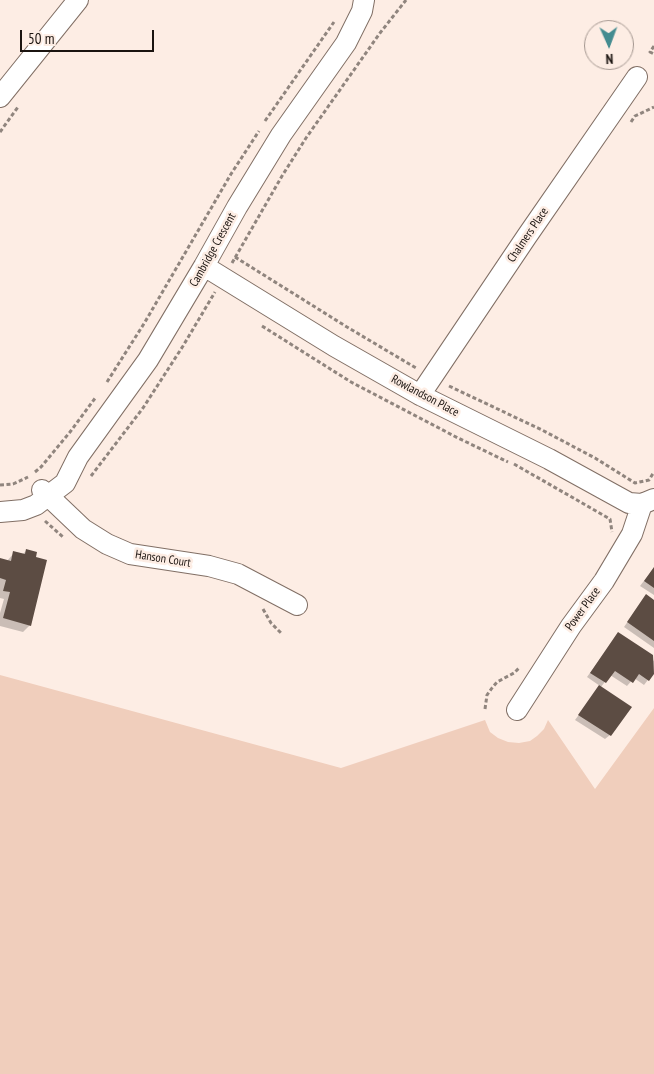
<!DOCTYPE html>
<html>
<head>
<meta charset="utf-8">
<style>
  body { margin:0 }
  #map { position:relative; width:654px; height:1074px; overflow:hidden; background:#fdede4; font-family:"PT Sans Narrow",sans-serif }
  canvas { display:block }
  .north { position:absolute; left:584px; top:20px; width:50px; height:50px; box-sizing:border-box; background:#fdede4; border:1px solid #a3968f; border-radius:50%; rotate:178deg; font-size:14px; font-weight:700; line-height:20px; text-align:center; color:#1b1410 }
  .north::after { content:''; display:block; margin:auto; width:18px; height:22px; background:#448c90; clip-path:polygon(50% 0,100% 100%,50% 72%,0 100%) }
  .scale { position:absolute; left:20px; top:30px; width:134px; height:22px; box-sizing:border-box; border:2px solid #1b1410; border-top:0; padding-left:6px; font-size:15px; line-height:18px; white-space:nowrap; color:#1b1410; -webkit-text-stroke:4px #fdede4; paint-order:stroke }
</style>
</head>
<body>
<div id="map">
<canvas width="654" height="1074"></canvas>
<div class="north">N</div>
<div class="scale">50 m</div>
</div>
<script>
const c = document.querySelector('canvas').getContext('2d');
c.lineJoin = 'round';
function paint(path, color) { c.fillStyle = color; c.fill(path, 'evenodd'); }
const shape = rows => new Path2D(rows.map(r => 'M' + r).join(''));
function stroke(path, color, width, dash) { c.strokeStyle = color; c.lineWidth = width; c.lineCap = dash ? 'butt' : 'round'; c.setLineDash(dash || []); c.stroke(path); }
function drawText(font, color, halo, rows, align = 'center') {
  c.font = font + ' "PT Sans Narrow",sans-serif'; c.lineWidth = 5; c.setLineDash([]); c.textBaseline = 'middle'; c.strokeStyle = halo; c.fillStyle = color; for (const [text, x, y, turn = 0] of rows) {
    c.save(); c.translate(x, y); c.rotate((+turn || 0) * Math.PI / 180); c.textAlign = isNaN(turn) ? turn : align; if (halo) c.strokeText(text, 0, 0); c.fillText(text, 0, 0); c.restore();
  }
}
paint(shape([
  [0,675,341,768,485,720,490,732,498,738,508,742,519,743,530,741,537,736,544,729,548,720,595,789,654,708,654,1074,0,1074]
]), '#f0cebc');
paint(shape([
  [26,551,30,625,23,632,0,626,0,613,4,599,0,598,0,559,7,561,14,553,22,555],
  [653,569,654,570,654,595,640,586],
  [646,595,654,601,654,648,624,627],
  [618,634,654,661,654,672,644,685,634,678,627,686,610,675,601,687,610,735,605,739,575,720,600,686,587,677]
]), '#0003');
paint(shape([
  [26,549,37,552,36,557,47,560,31,626,3,618,10,592,3,591,6,580,0,578,0,558,11,561,13,551,25,554],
  [654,567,654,588,644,581],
  [646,594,654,600,654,641,627,622],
  [618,632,653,655,654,674,649,681,639,674,633,683,615,671,606,683,590,673],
  [599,685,632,707,611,736,578,715]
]), '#5c4c43');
const street = shape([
  [0,97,78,0],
  [204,266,334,346,420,395,549,459,629,503,642,504,654,499],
  [420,395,527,236,637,77],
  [42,490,83,529,107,544,130,554,209,566,238,574,297,605],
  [0,512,23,510,36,505,65,483,78,457,148,360,204,266,237,207,281,135,346,43,362,11,364,0],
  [517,710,571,626,604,581,632,534,642,504]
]);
stroke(street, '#816f65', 22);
stroke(shape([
  [654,46,650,52,654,54],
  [265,121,334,22],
  [631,122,635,116,654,107],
  [0,132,18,107],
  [235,257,347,327,416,368],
  [232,263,282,176,306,138,380,33,406,0],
  [262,326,351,382,458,438,508,462],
  [107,382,145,322,231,174,259,131],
  [449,386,542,430,595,458,635,483,649,480,654,472],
  [514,464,610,519,612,532],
  [35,472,41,467,70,432,96,397],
  [91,476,143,408,183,346,215,292],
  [0,485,13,484,28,477],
  [45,521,63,537],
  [263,609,271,623,281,633],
  [485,709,487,695,492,688,497,682,514,673,520,667]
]), '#90857e', 3, [4, 2.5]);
stroke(street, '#fff', 20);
drawText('12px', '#1b1410', '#fdede4', [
  ["Chalmers Place",528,235,-56],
  ["Cambridge Crescent",213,250,-61],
  ["Rowlandson Place",425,396,28],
  ["Hanson Court",163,559,9],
  ["Power Place",583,609,-54]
]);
</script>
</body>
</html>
